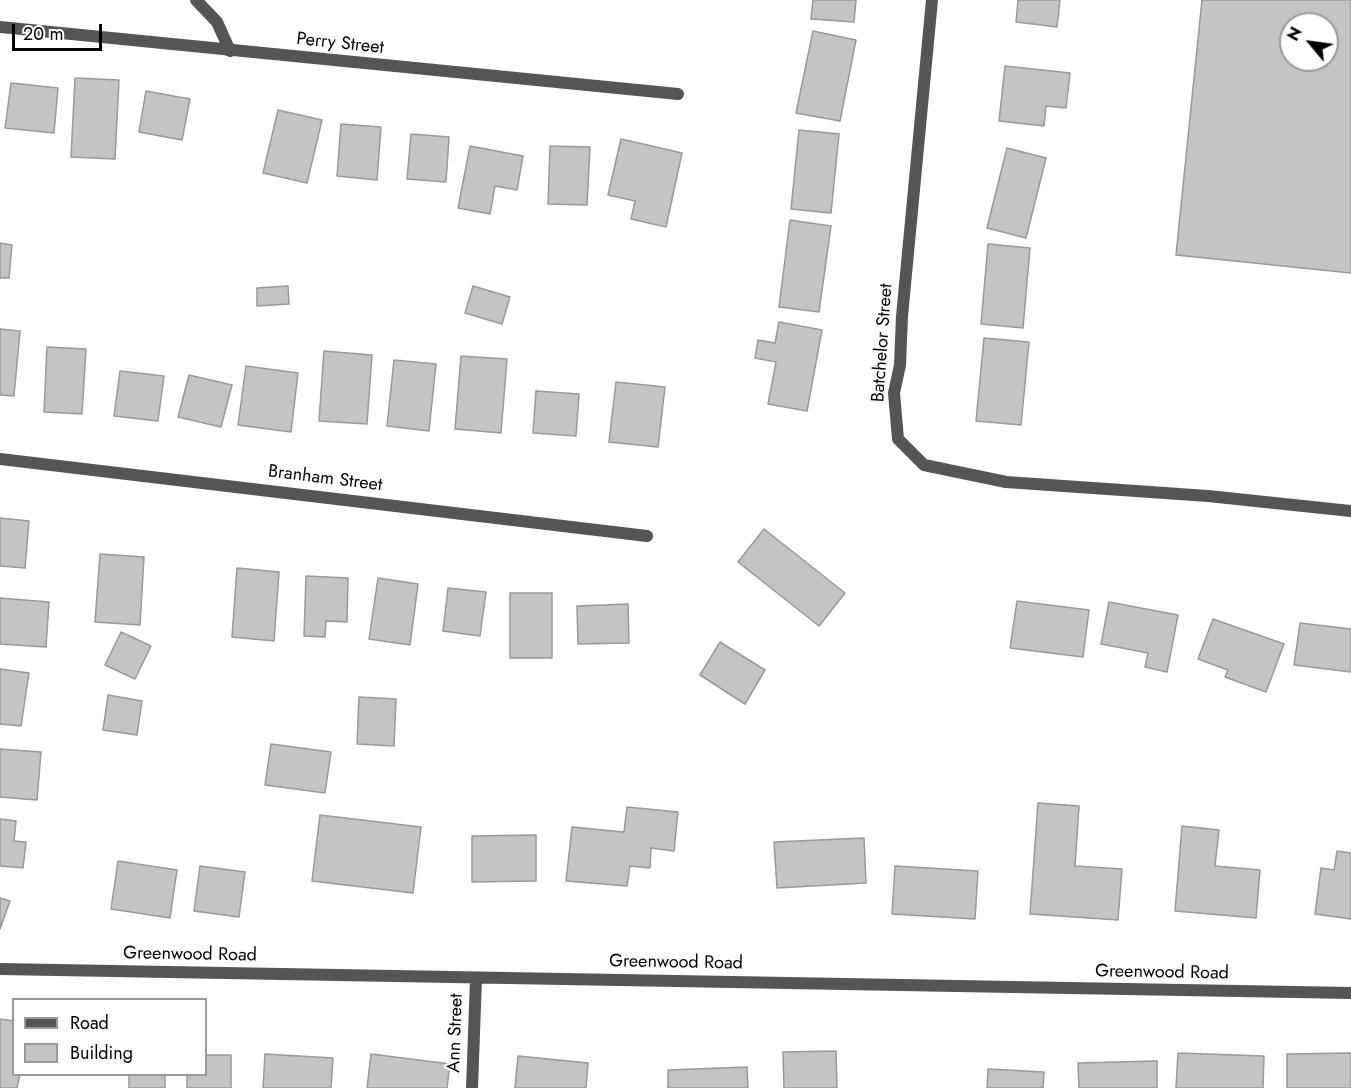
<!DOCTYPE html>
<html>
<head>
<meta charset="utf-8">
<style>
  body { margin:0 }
  #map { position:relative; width:1351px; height:1088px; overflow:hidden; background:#fff; font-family:Jost,sans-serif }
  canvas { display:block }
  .legend { position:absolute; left:12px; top:998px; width:195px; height:78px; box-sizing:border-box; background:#fff; border:2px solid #999; margin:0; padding:8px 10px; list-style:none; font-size:18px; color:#000 }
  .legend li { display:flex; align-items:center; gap:12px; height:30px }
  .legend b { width:30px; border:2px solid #999 }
  .north { position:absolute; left:1279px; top:12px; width:60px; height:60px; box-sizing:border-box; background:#fff; border:2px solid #999; border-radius:50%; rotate:299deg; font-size:16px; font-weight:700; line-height:24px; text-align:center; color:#000 }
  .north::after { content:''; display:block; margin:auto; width:21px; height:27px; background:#000; clip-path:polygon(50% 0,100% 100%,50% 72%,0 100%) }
  .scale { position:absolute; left:12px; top:24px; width:90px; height:27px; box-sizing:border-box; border:3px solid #000; border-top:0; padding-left:8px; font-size:18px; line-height:21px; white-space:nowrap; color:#000; -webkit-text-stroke:4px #fff; paint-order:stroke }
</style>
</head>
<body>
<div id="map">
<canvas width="1351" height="1088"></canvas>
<ul class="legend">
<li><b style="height:8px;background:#555"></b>Road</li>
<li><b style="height:16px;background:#c4c4c4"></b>Building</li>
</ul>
<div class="north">N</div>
<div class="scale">20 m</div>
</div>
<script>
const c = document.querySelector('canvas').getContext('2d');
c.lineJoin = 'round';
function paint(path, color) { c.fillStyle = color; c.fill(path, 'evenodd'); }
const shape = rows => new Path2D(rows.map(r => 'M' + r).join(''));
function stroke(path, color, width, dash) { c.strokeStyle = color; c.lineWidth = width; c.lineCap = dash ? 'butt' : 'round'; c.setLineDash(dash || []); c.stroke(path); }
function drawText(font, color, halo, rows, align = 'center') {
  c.font = font + ' Jost,sans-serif'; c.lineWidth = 4.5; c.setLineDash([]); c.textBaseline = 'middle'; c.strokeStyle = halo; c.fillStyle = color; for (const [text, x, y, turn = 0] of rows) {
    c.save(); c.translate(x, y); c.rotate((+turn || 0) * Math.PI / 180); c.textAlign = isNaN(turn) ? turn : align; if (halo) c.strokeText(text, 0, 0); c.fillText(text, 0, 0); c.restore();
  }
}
const building = shape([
  [813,0,856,0,854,22,811,19,813,0],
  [1018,0,1060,0,1057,27,1016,22,1018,0],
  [1202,0,1351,0,1351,273,1176,255,1202,0],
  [1291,24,1327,24,1327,60,1291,60,1291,24],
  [813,31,856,40,840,121,796,113,813,31],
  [1005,66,1070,73,1066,108,1046,106,1044,126,999,121,1005,66],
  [75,78,119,80,115,159,71,157,75,78],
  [11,83,58,88,54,133,5,128,11,83],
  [146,91,190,99,182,140,139,132,146,91],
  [278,110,322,120,307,183,263,173,278,110],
  [341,124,381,127,377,180,337,176,341,124],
  [799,130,839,134,831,213,791,209,799,130],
  [411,134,449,137,446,182,407,179,411,134],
  [621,139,682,153,666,227,631,219,635,201,608,195,621,139],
  [470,146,523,156,517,190,495,186,490,214,458,208,470,146],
  [550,146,590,147,587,205,548,204,550,146],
  [1007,148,1046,158,1026,238,987,228,1007,148],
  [790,220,831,226,819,312,779,307,790,220],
  [0,243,12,245,9,278,0,278,0,243],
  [988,244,1030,248,1023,328,981,324,988,244],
  [288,286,289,304,257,306,257,288,288,286],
  [473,286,510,297,502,324,465,313,473,286],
  [779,322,822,330,807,411,768,404,776,362,755,358,758,340,775,343,779,322],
  [0,329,20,331,14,396,0,395,0,329],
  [984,338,1029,342,1021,425,976,421,984,338],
  [47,347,86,349,82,414,44,412,47,347],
  [324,351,372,355,367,424,319,421,324,351],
  [461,356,507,359,501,433,455,429,461,356],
  [394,360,436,364,429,431,387,426,394,360],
  [246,366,298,373,291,432,238,425,246,366],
  [120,371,164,376,158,421,114,416,120,371],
  [189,375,232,385,221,427,178,417,189,375],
  [616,382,665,387,658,447,609,442,616,382],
  [536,391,579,394,576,436,533,433,536,391],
  [0,518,29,521,25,568,0,566,0,518],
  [764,529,845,593,819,626,738,562,764,529],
  [100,554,144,557,140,625,95,622,100,554],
  [237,568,279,572,274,641,232,637,237,568],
  [306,576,348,578,347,622,326,621,325,637,304,636,306,576],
  [378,578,418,584,410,645,369,639,378,578],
  [448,588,486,592,480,636,443,631,448,588],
  [510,593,552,593,552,658,510,658,510,593],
  [0,598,49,602,46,647,0,644,0,598],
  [1017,601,1089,610,1083,657,1010,648,1017,601],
  [1109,602,1178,615,1167,672,1145,667,1148,653,1101,644,1109,602],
  [628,604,629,643,578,644,577,606,628,604],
  [1213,619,1284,644,1266,692,1225,677,1228,670,1198,659,1213,619],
  [1300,623,1351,629,1351,672,1294,665,1300,623],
  [121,632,151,646,135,679,105,665,121,632],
  [720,642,765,670,745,704,700,675,720,642],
  [0,669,29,673,21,726,0,724,0,669],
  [108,695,142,701,137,735,103,730,108,695],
  [359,697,396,699,394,746,357,744,359,697],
  [271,744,331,752,325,793,265,785,271,744],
  [0,749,41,752,37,800,0,797,0,749],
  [1038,803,1079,806,1075,866,1122,869,1118,920,1030,914,1038,803],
  [627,807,678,812,674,851,651,848,650,868,630,866,627,886,566,881,572,827,624,832,627,807],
  [320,815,421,827,413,893,312,881,320,815],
  [0,819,16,821,14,841,26,842,23,868,0,866,0,819],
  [1182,826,1219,830,1215,866,1260,870,1256,918,1175,911,1182,826],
  [536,835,536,881,472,882,472,836,536,835],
  [864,838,866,883,777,888,774,842,864,838],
  [1337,851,1351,853,1351,919,1315,914,1321,868,1334,870,1337,851],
  [118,861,177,870,170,918,111,909,118,861],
  [200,866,245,872,239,917,194,911,200,866],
  [895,866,978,871,975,919,892,914,895,866],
  [0,898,10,901,0,929,0,898],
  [0,1019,14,1021,14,1074,20,1074,17,1088,0,1088,0,1019],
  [836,1051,837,1088,784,1088,783,1052,836,1051],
  [1178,1053,1264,1056,1263,1088,1176,1088,1178,1053],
  [1351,1053,1351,1088,1287,1088,1287,1054,1351,1053],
  [265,1054,333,1058,331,1088,263,1088,265,1054],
  [371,1054,450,1064,447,1088,367,1088,371,1054],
  [206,1055,231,1055,231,1088,187,1088,187,1074,206,1074,206,1055],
  [518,1056,588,1063,586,1088,515,1088,518,1056],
  [1157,1061,1157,1088,1079,1088,1078,1063,1157,1061],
  [747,1067,748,1088,668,1088,668,1070,747,1067],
  [988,1069,1044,1072,1043,1088,987,1088,988,1069],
  [129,1074,165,1074,165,1088,129,1088,129,1074]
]);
paint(building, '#c4c4c4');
stroke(building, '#999', 1.5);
stroke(shape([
  [196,0,217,22,230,51]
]), '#555', 12);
stroke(shape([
  [932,0,902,316,900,365,894,393,898,439,924,465,1006,482,1208,496,1351,511],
  [0,27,678,94],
  [0,459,647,536],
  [0,969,1351,993],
  [472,1088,476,979]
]), '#555', 12);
drawText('18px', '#000', '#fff', [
  ["Perry Street",340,44,6],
  ["Batchelor Street",883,343,-86],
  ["Branham Street",325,479,7],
  ["Greenwood Road",190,955,1],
  ["Greenwood Road",676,963,1],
  ["Greenwood Road",1162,973,1],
  ["Ann Street",456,1033,-88]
]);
</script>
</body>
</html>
